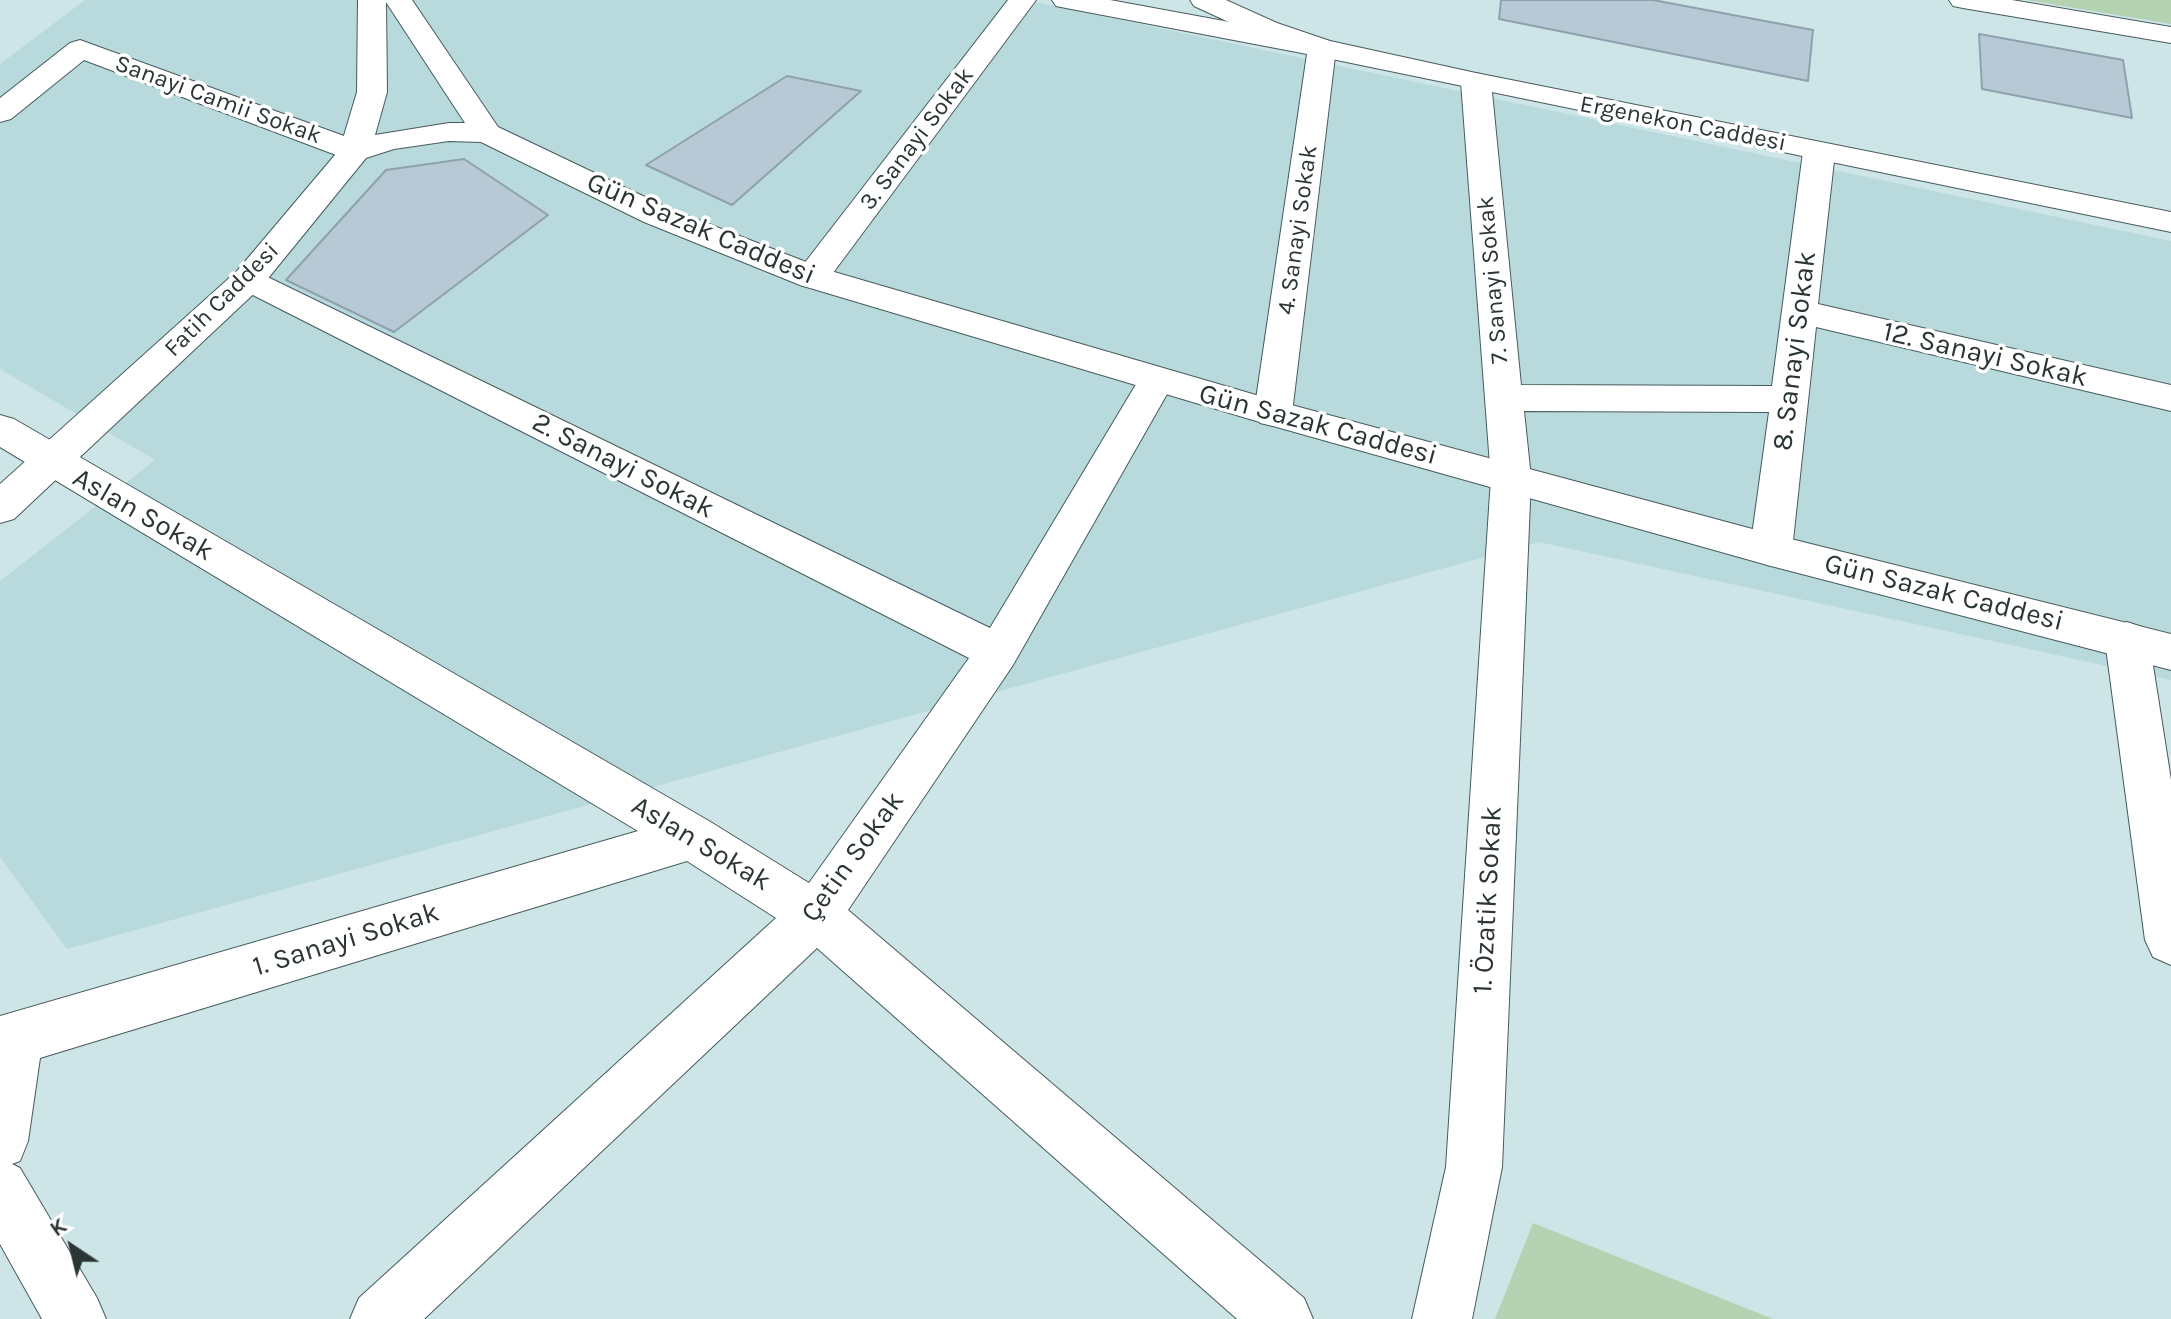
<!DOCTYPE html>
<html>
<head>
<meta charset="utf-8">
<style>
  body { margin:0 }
  #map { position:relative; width:2171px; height:1319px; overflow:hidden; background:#cde5e7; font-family:Karla,sans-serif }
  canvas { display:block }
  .north { position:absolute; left:32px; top:1207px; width:80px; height:80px; -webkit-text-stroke:6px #fff; paint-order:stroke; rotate:325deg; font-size:22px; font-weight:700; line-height:32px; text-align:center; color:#2c3536 }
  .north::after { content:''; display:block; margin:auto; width:28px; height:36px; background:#2c3536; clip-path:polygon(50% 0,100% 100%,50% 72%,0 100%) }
</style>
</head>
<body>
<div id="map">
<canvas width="2171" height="1319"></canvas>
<div class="north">K</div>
</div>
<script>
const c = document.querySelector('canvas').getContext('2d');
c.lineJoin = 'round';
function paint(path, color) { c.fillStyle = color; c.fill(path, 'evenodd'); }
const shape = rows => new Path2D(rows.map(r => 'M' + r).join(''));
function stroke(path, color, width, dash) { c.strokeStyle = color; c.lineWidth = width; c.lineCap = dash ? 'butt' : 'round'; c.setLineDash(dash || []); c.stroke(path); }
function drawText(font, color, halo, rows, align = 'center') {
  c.font = font + ' Karla,sans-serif'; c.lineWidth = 7; c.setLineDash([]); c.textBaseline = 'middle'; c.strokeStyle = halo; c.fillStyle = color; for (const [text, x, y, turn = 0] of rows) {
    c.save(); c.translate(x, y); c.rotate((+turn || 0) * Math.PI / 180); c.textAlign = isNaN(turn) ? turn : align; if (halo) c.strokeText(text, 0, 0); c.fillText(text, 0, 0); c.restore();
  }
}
paint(shape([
  [85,0,1026,0,2171,241,2171,680,1539,542,67,949,0,857,0,581,155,460,0,369,0,64]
]), '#b8dadd');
paint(shape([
  [2026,0,2171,0,2171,24],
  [1533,1223,1773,1319,1495,1319]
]), '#b5d3b3');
const building = shape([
  [1501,0,1653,0,1813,30,1808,81,1499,19,1501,0],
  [1979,34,2123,60,2132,118,1982,89,1979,34],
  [787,76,861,91,732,205,646,165,787,76],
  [464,159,548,215,394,332,286,280,386,170,464,159]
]);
paint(building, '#b6c9d4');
stroke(building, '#8fa1ac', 2);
const street = shape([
  [1008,0,1036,0,824,285,812,288,800,285,795,277,800,269,1008,0],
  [1052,0,1110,0,1322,39,1332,42,1336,48,1292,413,1286,423,1273,426,1260,423,1254,413,1307,54,1066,8,1056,6,1052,0],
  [1949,0,2012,0,2171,27,2171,43,1963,8,1953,6,1949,0],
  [80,40,366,144,371,151,366,158,355,160,344,158,84,60,11,119,0,122,0,98,70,43,80,40],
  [1476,73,1486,76,1491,82,1521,385,1772,386,1803,152,1808,145,1819,143,1830,145,1835,152,1818,304,2171,385,2171,411,1816,327,1792,550,1786,561,1771,566,1756,561,1750,550,1769,412,1524,411,1531,478,1502,1167,1472,1319,1412,1319,1446,1167,1491,478,1461,82,1466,76,1476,73],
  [249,268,990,628,1144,371,1157,367,1170,371,1175,380,1013,665,848,910,1304,1298,1313,1319,1237,1319,817,948,424,1319,350,1319,359,1298,776,918,687,861,40,1058,28,1141,20,1161,12,1164,20,1168,97,1298,106,1319,42,1319,0,1244,0,1016,638,831,0,447,0,415,14,419,709,821,809,883,969,658,237,287,232,279,237,271,249,268],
  [2127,622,2142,627,2149,640,2171,780,2171,965,2153,957,2145,940,2105,640,2112,627,2127,622]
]);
const secondary = shape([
  [358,0,412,0,498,127,668,208,824,269,1273,400,1771,534,2171,634,2171,670,1771,566,1273,426,800,285,644,222,481,142,449,141,394,149,366,158,261,287,14,519,0,523,0,484,237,271,340,149,357,92,358,0],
  [386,2,465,123,449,123,375,135,387,92,386,2],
  [1190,0,1226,0,1277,23,1330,41,1476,73,2171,212,2171,232,1322,57,1257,35,1194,6,1190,0]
]);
stroke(street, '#475b5d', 2);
stroke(secondary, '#475b5d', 2);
paint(street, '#fff');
paint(secondary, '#fff');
drawText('24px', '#2c3536', '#fff', [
  ["Sanayi Camii Sokak",218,100,20],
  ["Ergenekon Caddesi",1683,124,11],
  ["3. Sanayi Sokak",917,139,-53],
  ["4. Sanayi Sokak",1298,230,-82],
  ["7. Sanayi Sokak",1493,280,-95],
  ["Fatih Caddesi",222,300,-45]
]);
drawText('28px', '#2c3536', '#fff', [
  ["Gün Sazak Caddesi",701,229,23],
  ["8. Sanayi Sokak",1795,351,-83],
  ["12. Sanayi Sokak",1985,355,13],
  ["Gün Sazak Caddesi",1318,425,15],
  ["2. Sanayi Sokak",623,466,27],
  ["Aslan Sokak",143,515,30],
  ["Gün Sazak Caddesi",1944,593,14],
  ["Aslan Sokak",701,844,31],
  ["Çetin Sokak",853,857,-54],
  ["1. Özatik Sokak",1488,900,-87],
  ["1. Sanayi Sokak",346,940,-17]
]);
</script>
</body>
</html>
